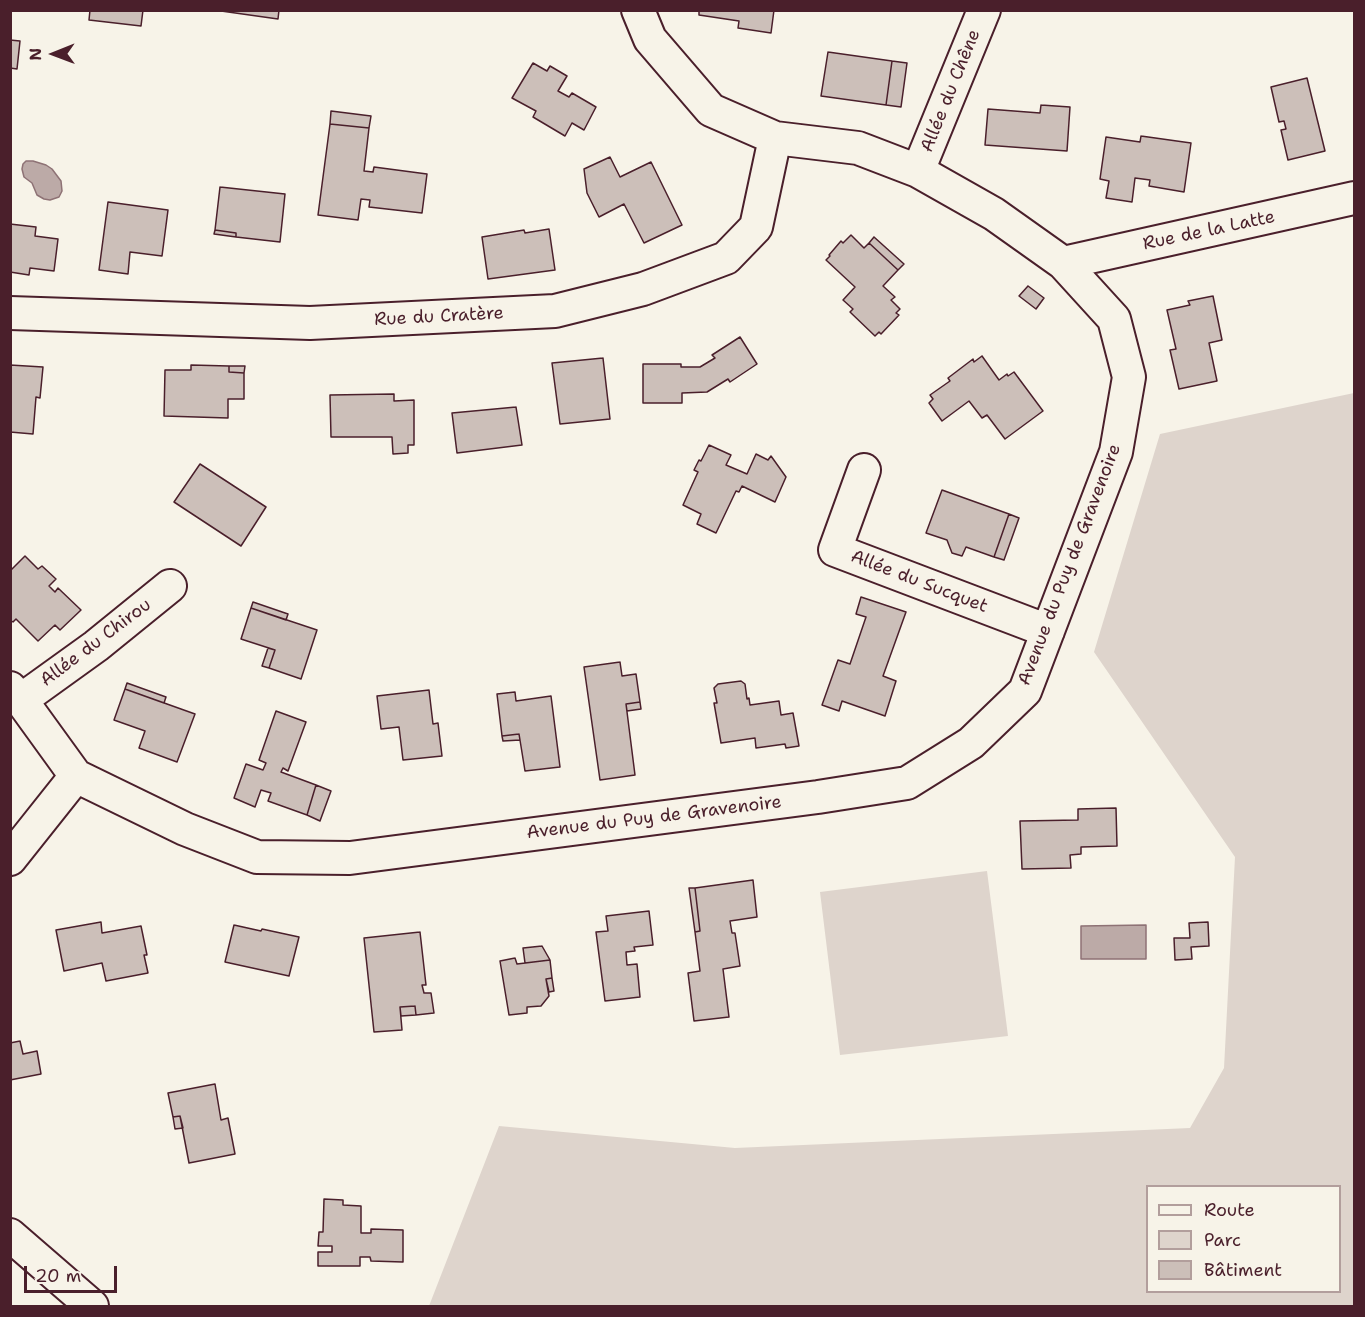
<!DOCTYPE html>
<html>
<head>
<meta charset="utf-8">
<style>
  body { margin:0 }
  #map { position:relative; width:1365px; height:1317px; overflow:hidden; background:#f7f3e8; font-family:"Shantell Sans",sans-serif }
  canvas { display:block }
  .frame { position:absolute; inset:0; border:12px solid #4a1f2b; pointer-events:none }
  .legend { position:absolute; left:1146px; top:1185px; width:195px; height:108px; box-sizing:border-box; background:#f7f3e8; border:2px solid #b29e9c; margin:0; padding:8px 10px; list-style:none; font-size:18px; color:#4a1f2b }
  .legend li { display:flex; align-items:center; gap:12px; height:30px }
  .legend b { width:30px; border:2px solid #b29e9c }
  .north { position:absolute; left:24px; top:24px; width:60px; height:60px; -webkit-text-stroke:4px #f7f3e8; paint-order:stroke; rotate:269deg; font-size:16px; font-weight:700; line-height:24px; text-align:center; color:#4a1f2b }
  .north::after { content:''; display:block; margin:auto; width:21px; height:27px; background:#4a1f2b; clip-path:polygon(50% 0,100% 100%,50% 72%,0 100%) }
  .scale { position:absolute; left:24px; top:1266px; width:93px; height:27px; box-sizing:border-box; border:3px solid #4a1f2b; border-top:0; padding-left:8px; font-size:18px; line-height:21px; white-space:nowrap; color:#4a1f2b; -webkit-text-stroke:4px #f7f3e8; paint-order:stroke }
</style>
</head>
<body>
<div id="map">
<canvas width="1365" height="1317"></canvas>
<div class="frame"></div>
<ul class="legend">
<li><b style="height:8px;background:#f7f3e8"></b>Route</li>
<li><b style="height:16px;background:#ded4cc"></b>Parc</li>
<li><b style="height:16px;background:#ccbfb9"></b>Bâtiment</li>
</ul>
<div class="north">N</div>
<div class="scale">20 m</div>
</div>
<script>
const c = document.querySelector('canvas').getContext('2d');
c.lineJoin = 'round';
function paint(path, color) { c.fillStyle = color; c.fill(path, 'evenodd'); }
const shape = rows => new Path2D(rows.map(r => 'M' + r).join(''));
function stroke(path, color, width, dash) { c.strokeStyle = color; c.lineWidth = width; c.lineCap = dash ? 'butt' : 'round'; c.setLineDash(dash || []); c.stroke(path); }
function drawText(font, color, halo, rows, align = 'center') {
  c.font = font + ' "Shantell Sans",sans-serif'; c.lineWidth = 6; c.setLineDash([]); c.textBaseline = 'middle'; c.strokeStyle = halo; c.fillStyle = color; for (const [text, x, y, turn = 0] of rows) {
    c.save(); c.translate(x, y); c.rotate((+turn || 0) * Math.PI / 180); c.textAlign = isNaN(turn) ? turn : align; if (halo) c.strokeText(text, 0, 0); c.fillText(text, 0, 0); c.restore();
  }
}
paint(shape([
  [1354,393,1354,1306,429,1306,499,1126,735,1148,1190,1128,1224,1068,1235,857,1094,652,1160,434],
  [1148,1186,1340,1186,1340,1292,1148,1292],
  [987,871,1008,1036,840,1055,820,892]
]), '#ded4cc');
const water = shape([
  [26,161,33,161,46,165,52,169,61,181,62,191,59,197,50,200,44,199,37,195,32,183,24,177,22,169,23,164,26,161],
  [1146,925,1146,959,1081,959,1081,926,1146,925]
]);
paint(water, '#bcaaa7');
stroke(water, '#8e7275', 1.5);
const building = shape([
  [90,10,143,10,141,26,89,20,90,10],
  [214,10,279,10,278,19,214,10],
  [699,10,774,10,771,33,738,28,739,21,699,15,699,10],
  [10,40,20,41,17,69,10,68,10,40],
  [828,52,892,61,886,105,821,96,828,52],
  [892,61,907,63,901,107,886,105,892,61],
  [533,63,547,71,550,66,567,76,558,91,569,97,572,93,596,107,584,130,572,123,565,136,533,117,536,111,512,98,533,63],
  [1307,78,1325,151,1288,160,1281,130,1286,129,1284,121,1279,122,1271,87,1307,78],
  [1041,105,1070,107,1067,151,985,145,988,109,1040,113,1041,105],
  [331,111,371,116,369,128,330,124,331,111],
  [330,124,369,128,364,171,373,172,374,167,427,174,422,213,369,207,370,200,361,199,358,220,318,215,330,124],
  [1141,136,1191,143,1184,192,1149,186,1150,180,1135,178,1132,202,1106,198,1109,181,1100,179,1106,137,1140,142,1141,136],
  [610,157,620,177,651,162,682,225,644,243,624,204,599,217,587,193,584,169,610,157],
  [220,187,285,194,280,242,236,237,236,233,215,230,220,187],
  [108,202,168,210,162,256,130,252,128,274,99,270,108,202],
  [10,224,36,227,35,236,58,239,54,271,30,268,29,275,10,272,10,224],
  [549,229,555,270,488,279,482,237,524,230,525,233,549,229],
  [215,230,236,233,236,237,214,234,215,230],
  [851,235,864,248,869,243,898,270,883,286,895,297,891,300,900,309,896,313,899,315,881,334,879,332,875,336,850,312,853,309,843,300,855,287,826,260,830,256,829,255,841,241,843,243,851,235],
  [874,237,904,264,898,270,869,243,874,237],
  [1028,286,1044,298,1036,309,1019,296,1028,286],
  [1213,296,1222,340,1209,343,1217,381,1179,389,1170,350,1176,349,1167,310,1190,305,1188,301,1213,296],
  [740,337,757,364,730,382,728,379,707,392,682,393,682,403,643,403,643,364,681,364,681,367,700,367,715,358,712,355,740,337],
  [982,356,999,380,1007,374,1008,376,1014,372,1043,411,1005,439,987,415,982,418,969,401,942,421,929,403,933,399,930,395,950,381,948,378,973,359,974,362,982,356],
  [603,358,610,419,560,424,552,363,603,358],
  [10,365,43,367,40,398,36,397,33,434,10,432,10,365],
  [191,365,229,366,229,372,244,373,244,399,228,399,228,418,164,416,165,370,191,370,191,365],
  [229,366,245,366,244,373,229,372,229,366],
  [394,394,394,401,414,400,414,445,408,445,408,453,393,454,392,437,331,437,330,395,394,394],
  [516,407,522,445,457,453,452,413,516,407],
  [709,445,731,455,726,465,747,474,756,454,768,460,771,456,786,477,775,502,742,486,739,492,736,491,716,533,697,524,701,514,683,505,698,472,694,470,699,460,701,461,709,445],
  [200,464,266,507,241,546,174,502,200,464],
  [942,490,1009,514,994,557,966,547,962,556,952,553,947,540,926,533,942,490],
  [1009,514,1019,518,1004,560,994,557,1009,514],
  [25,556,38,569,42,566,56,579,49,586,55,592,58,588,81,610,60,630,55,625,38,641,16,619,13,622,10,620,10,571,25,556],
  [861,597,906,612,883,676,896,681,885,716,842,701,839,711,822,705,838,660,850,664,866,617,856,614,861,597],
  [253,602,288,614,286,620,251,608,253,602],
  [251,608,317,630,301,679,269,668,275,650,241,639,251,608],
  [268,648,275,650,269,668,262,666,268,648],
  [620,662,622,676,636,674,640,702,626,704,635,775,600,780,584,667,620,662],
  [741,681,745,684,747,699,749,698,750,705,779,701,781,715,793,713,799,746,786,748,785,744,756,748,755,738,721,743,714,703,717,703,714,688,718,684,741,681],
  [127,683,166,697,164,703,125,689,127,683],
  [125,689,195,714,177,762,139,748,145,731,114,720,125,689],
  [429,690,433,724,438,723,442,756,403,760,399,727,381,729,377,696,429,690],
  [515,692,516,701,551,696,560,767,525,771,519,734,502,736,497,694,515,692],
  [640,702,641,709,627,711,626,704,640,702],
  [276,711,306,722,288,771,283,768,281,772,316,785,307,815,268,801,271,793,261,790,255,807,234,798,246,764,263,770,266,763,259,760,276,711],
  [519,734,520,740,503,741,502,736,519,734],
  [316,785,331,791,320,821,307,815,316,785],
  [1116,808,1117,846,1081,847,1081,854,1070,855,1071,868,1022,869,1020,821,1078,820,1078,809,1116,808],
  [753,880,757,917,730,921,732,933,735,933,740,966,723,969,729,1017,694,1021,688,973,700,971,695,932,700,931,695,888,753,880],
  [689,888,695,888,700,931,695,932,689,888],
  [649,911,653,945,634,947,635,951,626,952,627,965,637,964,640,997,605,1001,596,932,608,931,606,916,649,911],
  [101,922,102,933,141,926,147,955,144,955,148,973,106,981,102,963,64,971,56,930,101,922],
  [1208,922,1209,946,1191,947,1192,959,1175,960,1174,938,1190,938,1189,923,1208,922],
  [234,925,261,931,262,929,299,937,289,976,225,962,234,925],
  [420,932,426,985,422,985,424,993,431,993,434,1013,416,1015,415,1006,400,1007,402,1030,374,1032,364,938,420,932],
  [542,946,550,960,525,963,523,948,542,946],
  [515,958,517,964,550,960,552,978,546,979,549,996,541,1006,527,1007,527,1013,509,1015,500,961,515,958],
  [552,978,554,991,549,992,546,979,552,978],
  [415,1006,416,1015,401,1016,400,1007,415,1006],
  [20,1041,23,1054,37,1051,41,1074,10,1080,10,1043,20,1041],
  [215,1084,221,1120,228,1118,235,1154,189,1163,180,1116,173,1117,168,1093,215,1084],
  [180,1116,183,1128,175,1129,173,1117,180,1116],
  [324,1199,343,1200,343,1205,361,1206,361,1233,371,1233,371,1229,403,1230,403,1262,371,1261,370,1257,360,1257,360,1266,318,1266,318,1252,332,1252,332,1246,318,1246,319,1232,323,1232,324,1199]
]);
paint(building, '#ccbfb9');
stroke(building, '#4a1f2b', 1.5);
const minor = shape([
  [918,171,984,10],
  [1063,263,1354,198],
  [10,313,310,323,555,311,643,289,726,258,756,227,775,138],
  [864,470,835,550,1048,631],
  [10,688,21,700,76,776,185,829,257,857,350,858,818,797,907,783,971,743,1025,691,1116,452,1129,377,1114,319,1063,263,994,214,918,171,858,148,775,138,711,110,650,39,638,10],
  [21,700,96,646,170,586],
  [10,859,76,776],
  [10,1235,92,1306]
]);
stroke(minor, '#4a1f2b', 36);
stroke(minor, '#f7f3e8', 32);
drawText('18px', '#4a1f2b', '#f7f3e8', [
  ["Allée du Chêne",951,91,-68],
  ["Rue de la Latte",1209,231,-12],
  ["Rue du Cratère",439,317,-3],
  ["Avenue du Puy de Gravenoire",1070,565,-69],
  ["Allée du Sucquet",919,582,21],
  ["Allée du Chirou",96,643,-37],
  ["Avenue du Puy de Gravenoire",654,818,-7]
]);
</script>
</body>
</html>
